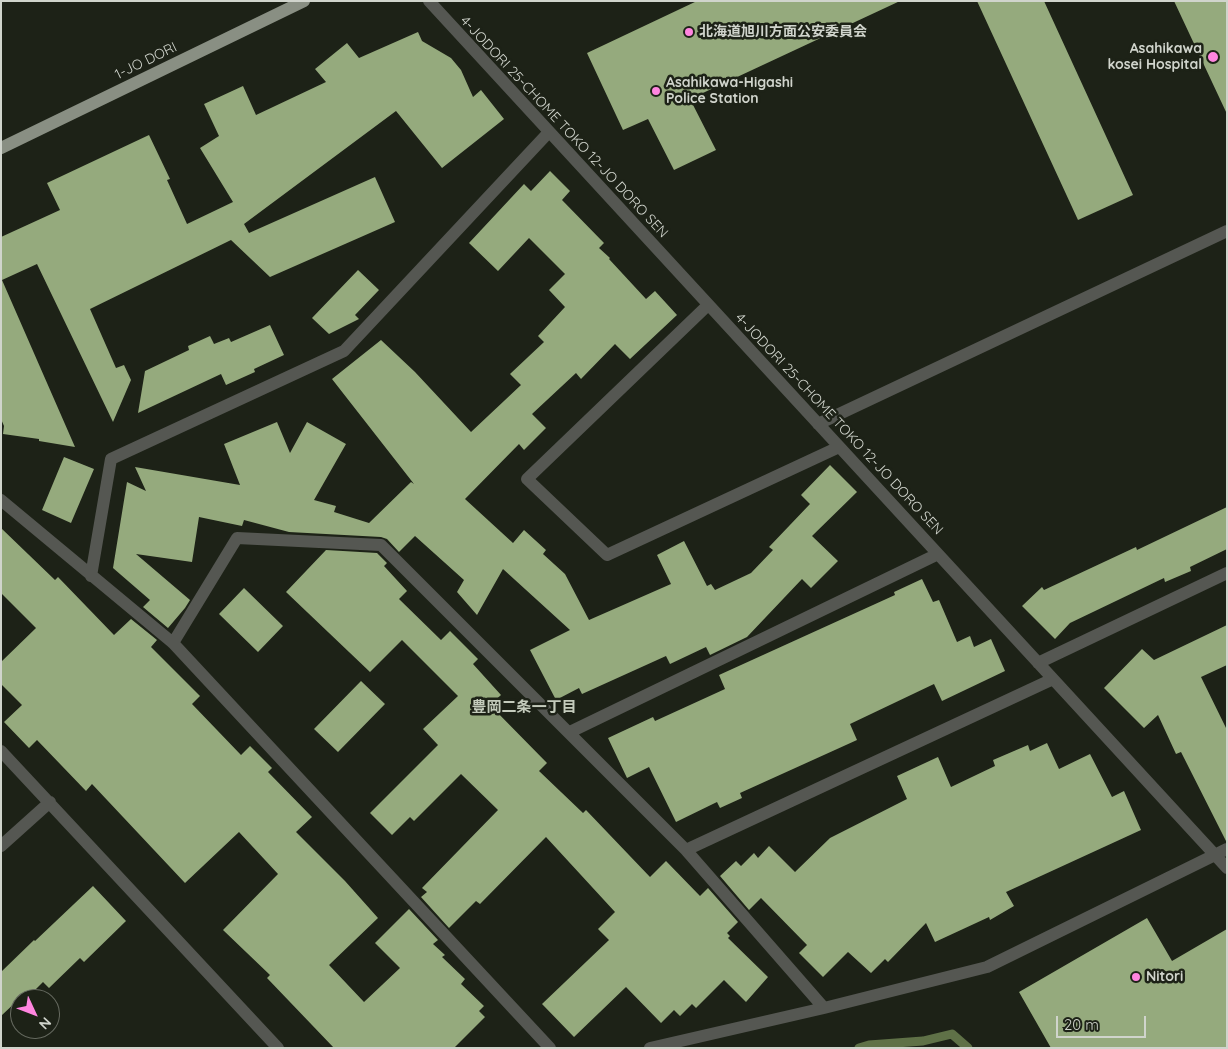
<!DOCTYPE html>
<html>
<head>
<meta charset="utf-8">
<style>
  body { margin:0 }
  #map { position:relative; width:1228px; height:1049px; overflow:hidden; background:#1d2217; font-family:Quicksand,sans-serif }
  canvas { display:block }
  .frame { position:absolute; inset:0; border:2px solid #d0d4cc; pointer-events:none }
  .north { position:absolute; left:10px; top:989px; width:50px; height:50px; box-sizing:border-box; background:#1d2217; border:1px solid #65695f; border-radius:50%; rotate:133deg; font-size:14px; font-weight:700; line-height:20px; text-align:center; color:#d0d4cc }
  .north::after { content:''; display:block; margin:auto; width:18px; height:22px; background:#ff85df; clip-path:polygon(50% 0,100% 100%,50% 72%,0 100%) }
  .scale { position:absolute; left:1056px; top:1016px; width:90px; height:22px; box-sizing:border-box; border:2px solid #d0d4cc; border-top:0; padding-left:6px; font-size:15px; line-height:18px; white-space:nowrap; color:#d0d4cc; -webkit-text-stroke:4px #1d2217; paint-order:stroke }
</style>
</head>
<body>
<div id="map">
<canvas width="1228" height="1049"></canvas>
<div class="frame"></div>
<div class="north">N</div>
<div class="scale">20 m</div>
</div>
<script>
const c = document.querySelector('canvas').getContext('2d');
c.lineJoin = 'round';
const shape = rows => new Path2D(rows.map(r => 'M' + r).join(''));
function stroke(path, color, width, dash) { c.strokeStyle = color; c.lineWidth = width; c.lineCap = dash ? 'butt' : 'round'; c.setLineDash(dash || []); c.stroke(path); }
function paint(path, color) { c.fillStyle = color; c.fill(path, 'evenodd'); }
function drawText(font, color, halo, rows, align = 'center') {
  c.font = font + ' Quicksand,"Noto Sans JP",sans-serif'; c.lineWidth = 5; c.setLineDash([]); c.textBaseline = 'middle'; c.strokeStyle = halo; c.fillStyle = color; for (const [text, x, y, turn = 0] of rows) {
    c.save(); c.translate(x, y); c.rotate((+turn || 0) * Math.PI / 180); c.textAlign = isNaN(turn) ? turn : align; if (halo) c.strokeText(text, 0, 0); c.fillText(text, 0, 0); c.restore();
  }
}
stroke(shape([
  [859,1048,869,1045,923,1041,952,1034,968,1048]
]), '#5f7147', 9);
paint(shape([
  [697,1,900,1,690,99,716,150,674,170,648,119,623,130,587,53],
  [977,1,1044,1,1133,195,1078,220],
  [1174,1,1227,1,1227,114],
  [418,32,422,41,451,58,461,70,473,97,481,90,504,119,442,168,396,111,244,224,249,233,375,177,395,222,270,277,231,240,90,309,116,368,124,365,131,380,113,422,37,264,2,280,75,447,39,441,39,439,3,434,4,426,1,419,1,237,60,210,47,183,149,135,170,179,167,180,187,224,233,202,200,148,219,136,204,104,243,86,256,115,326,82,315,69,347,43,359,58],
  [550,171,570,191,562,200,604,243,599,248,610,258,609,259,646,299,655,291,677,315,630,359,615,344,581,379,576,373,532,414,546,428,524,450,519,444,465,499,513,543,524,530,546,550,543,554,565,574,589,620,671,584,657,555,684,541,707,586,711,584,715,590,751,573,773,550,769,547,810,504,801,495,830,465,857,492,812,536,838,561,811,588,802,579,747,637,710,655,706,647,670,664,666,656,582,694,579,688,556,700,530,650,570,630,503,569,477,615,457,592,464,580,415,536,399,552,387,539,381,537,289,532,244,520,242,526,199,517,192,562,136,554,190,600,185,608,168,628,143,607,150,600,113,568,127,482,146,491,135,467,240,485,224,444,277,422,290,453,307,422,346,444,314,500,336,506,334,512,369,523,411,482,414,484,332,379,381,340,415,372,471,432,521,385,510,374,544,342,538,336,565,307,549,290,565,274,529,238,498,271,469,243,524,184,531,191],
  [358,270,379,290,355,315,359,319,329,334,312,318],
  [270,325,284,355,254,369,255,372,226,385,221,374,138,413,145,371,189,350,188,346,210,336,214,344,229,338,231,342],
  [64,457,94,469,71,523,42,510],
  [1227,507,1227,549,1190,567,1191,571,1165,582,1164,578,1070,623,1055,639,1022,606,1042,587,1044,590,1136,547,1137,550],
  [1,528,55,580,58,577,114,635,131,619,157,640,151,647,200,696,192,704,241,755,250,746,272,768,268,772,312,817,296,832,345,881,378,918,329,965,364,1002,400,968,375,943,409,909,438,940,433,944,445,955,442,957,465,979,461,984,484,1006,479,1011,485,1017,454,1048,334,1048,267,978,270,975,223,930,278,874,239,832,185,883,92,784,86,791,37,740,29,748,4,722,22,705,1,684,1,662,36,628,1,593],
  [326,550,377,553,387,563,384,566,407,591,399,599,441,640,450,631,478,659,473,664,501,695,490,705,547,763,539,771,583,813,586,810,650,877,666,861,700,896,708,888,738,922,727,933,730,936,728,938,768,977,746,1002,724,980,696,1008,692,1004,680,1016,674,1010,661,1023,626,987,574,1037,542,1004,609,940,598,929,615,912,546,837,480,904,476,901,449,928,421,897,427,892,422,888,498,810,461,774,414,821,410,817,392,835,370,813,438,745,423,729,458,696,402,640,370,672,286,592],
  [922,579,933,602,939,600,957,642,970,636,974,647,991,639,1005,671,942,701,934,684,850,724,857,740,740,793,742,798,720,808,717,802,676,822,649,767,627,778,608,738,653,717,655,721,725,689,719,675,895,595,894,592],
  [244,588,283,626,258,652,219,614],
  [1227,625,1227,665,1201,677,1227,730,1226,841,1181,752,1176,754,1158,715,1144,728,1104,688,1142,649,1154,660],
  [361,681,385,704,338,752,314,729],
  [1047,743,1059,769,1090,754,1112,797,1124,791,1141,830,1006,892,1014,906,990,920,989,917,935,942,926,923,888,962,885,959,871,973,848,952,823,977,799,953,807,945,761,898,749,910,720,876,736,861,741,866,754,853,758,858,769,846,795,872,830,838,907,799,897,776,938,757,951,787,995,766,993,760,1028,745,1030,751],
  [93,886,126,921,84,962,80,958,49,988,43,982,26,999,19,999,1,1016,1,972,34,940,35,941],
  [1147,918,1172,961,1227,929,1227,1048,1051,1048,1019,992]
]), '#95aa7d');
stroke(shape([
  [429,1,1227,868],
  [708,305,527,479,607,555,839,447],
  [818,424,1227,231],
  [1,500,173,643,550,1048],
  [91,576,111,459,344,351,549,132],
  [173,643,237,538,381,545,686,850,824,1008],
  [1038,663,1227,573],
  [570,732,938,554],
  [1,751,278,1048],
  [1,846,50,802],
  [686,850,1053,679],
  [650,1048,824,1008,987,967,1227,849]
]), '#555752', 12);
stroke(shape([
  [1,148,304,1]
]), '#898f83', 12);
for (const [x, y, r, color] of [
  [689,32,5,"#ff85df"],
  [1213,57,6,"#ff85df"],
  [656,91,5,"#ff85df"],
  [1136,977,5,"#ff85df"]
]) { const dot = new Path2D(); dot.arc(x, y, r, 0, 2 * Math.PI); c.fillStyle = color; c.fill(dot); stroke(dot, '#1d2217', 2); }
drawText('bold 14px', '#d0d4cc', '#1d2217', [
  ["北海道旭川方面公安委員会",699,32],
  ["Asahikawa",1202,49,"right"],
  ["kosei Hospital",1202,65,"right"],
  ["Asahikawa-Higashi",666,83],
  ["Police Station",666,99],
  ["Nitori",1146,977]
], 'left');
drawText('14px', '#d0d4cc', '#1d2217', [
  ["1-JO DORI",146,61,-26],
  ["4-JODORI 25-CHOME TOKO 12-JO DORO SEN",564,127,47],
  ["4-JODORI 25-CHOME TOKO 12-JO DORO SEN",839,424,47]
]);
drawText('bold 15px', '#c4cbbc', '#1d2217', [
  ["豊岡二条一丁目",524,707]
]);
</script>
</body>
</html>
